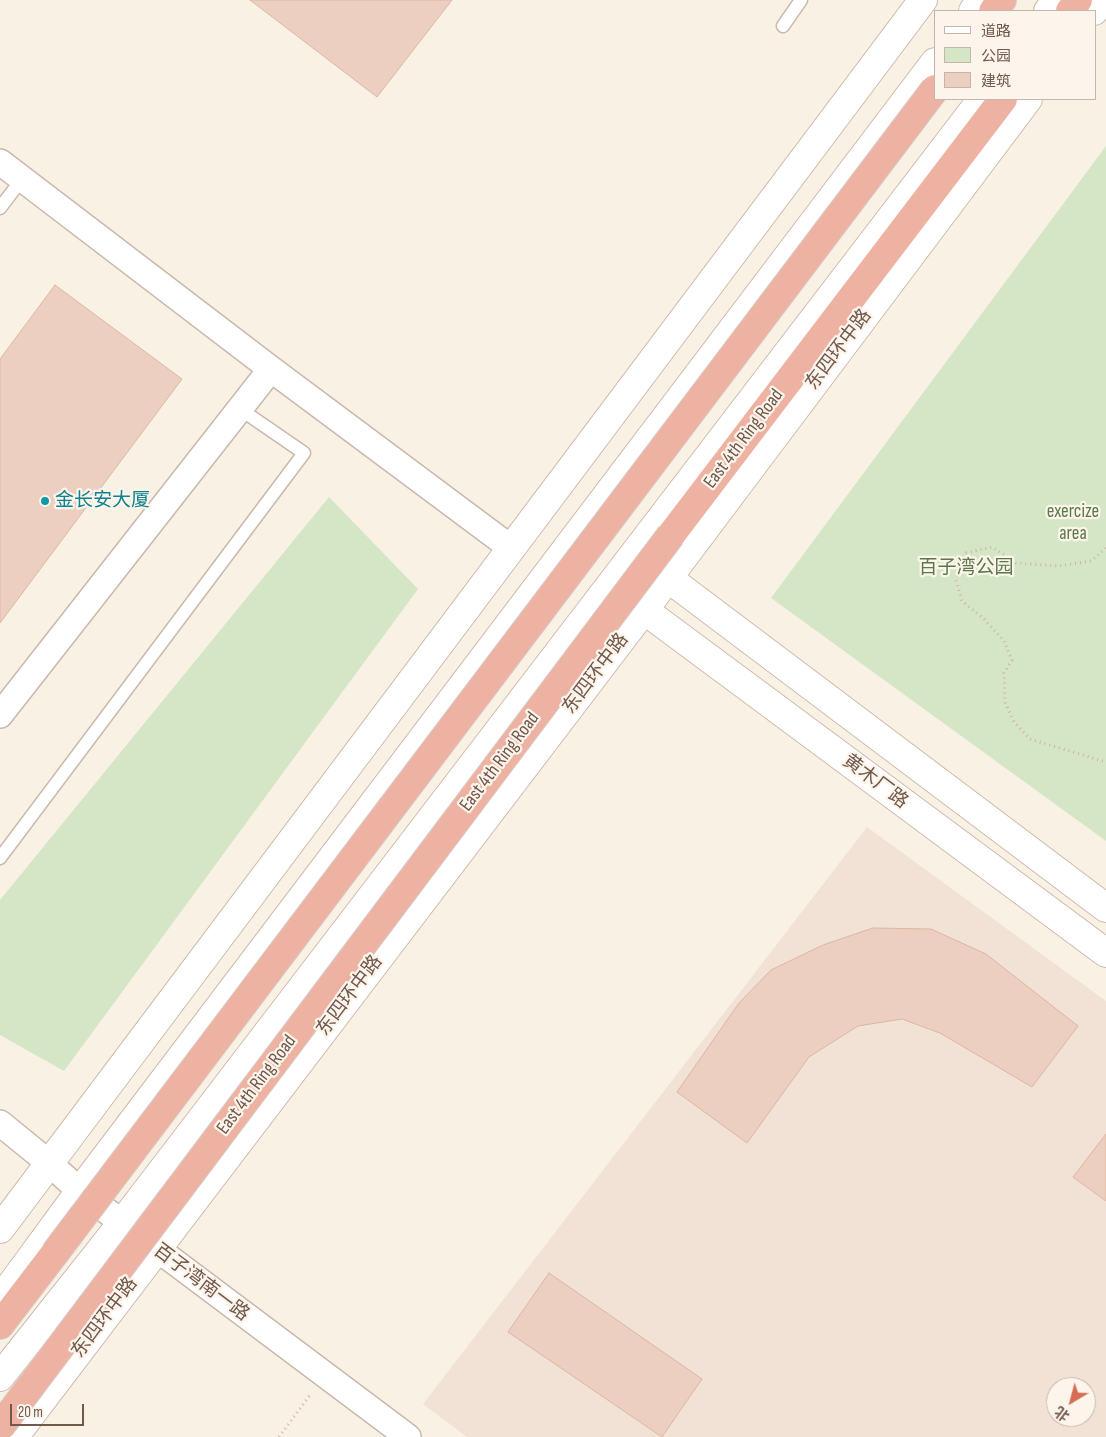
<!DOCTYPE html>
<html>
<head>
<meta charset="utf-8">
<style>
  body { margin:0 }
  #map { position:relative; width:1106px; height:1437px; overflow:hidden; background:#faf1e5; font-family:"Sofia Sans Condensed","Noto Sans SC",sans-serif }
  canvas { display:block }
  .legend { position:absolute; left:934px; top:10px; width:162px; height:90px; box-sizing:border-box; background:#fdf5eb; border:1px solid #c5b6ac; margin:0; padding:6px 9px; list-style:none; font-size:15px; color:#70584d }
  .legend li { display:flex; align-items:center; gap:10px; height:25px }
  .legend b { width:25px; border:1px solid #c5b6ac }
  .north { position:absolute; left:1046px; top:1377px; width:50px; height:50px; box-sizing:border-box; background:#fdf5eb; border:1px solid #c5b6ac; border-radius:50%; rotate:217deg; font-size:14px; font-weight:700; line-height:20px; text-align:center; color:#70584d }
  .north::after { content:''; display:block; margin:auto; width:18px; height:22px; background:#d76d57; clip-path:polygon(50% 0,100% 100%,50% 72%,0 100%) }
  .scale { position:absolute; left:10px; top:1404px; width:74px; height:22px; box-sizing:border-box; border:2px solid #70584d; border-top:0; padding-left:6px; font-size:15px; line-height:18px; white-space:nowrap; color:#70584d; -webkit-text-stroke:4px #fdf5eb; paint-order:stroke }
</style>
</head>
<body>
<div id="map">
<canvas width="1106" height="1437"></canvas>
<ul class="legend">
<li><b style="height:6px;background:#fff"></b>道路</li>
<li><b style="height:14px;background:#d4e6c5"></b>公园</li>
<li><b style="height:14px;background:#eccfc0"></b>建筑</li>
</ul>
<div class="north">北</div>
<div class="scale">20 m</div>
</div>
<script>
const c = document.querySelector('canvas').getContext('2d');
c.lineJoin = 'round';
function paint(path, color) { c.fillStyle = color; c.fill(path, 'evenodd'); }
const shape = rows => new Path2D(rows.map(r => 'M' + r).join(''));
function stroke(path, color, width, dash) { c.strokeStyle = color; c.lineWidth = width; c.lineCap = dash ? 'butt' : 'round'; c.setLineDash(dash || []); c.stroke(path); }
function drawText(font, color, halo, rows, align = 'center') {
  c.font = font + ' "Sofia Sans Condensed","Noto Sans SC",sans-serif'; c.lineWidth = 4.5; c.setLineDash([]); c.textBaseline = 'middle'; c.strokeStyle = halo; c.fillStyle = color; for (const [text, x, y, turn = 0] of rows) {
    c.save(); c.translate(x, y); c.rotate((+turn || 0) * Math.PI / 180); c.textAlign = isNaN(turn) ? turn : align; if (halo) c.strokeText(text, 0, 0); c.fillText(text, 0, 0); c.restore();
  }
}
paint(shape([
  [867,827,1106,1001,1106,1437,467,1437,423,1404],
  [1056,1387,1086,1387,1086,1417,1056,1417]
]), '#f1e2d5');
paint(shape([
  [1106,146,1106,841,771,598],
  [329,497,418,589,64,1071,0,1035,0,900]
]), '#d4e6c5');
const building = shape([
  [250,0,452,0,377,97,250,0],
  [55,285,182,379,0,623,0,359,55,285],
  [873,928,931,929,986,954,1078,1026,1032,1087,940,1033,902,1019,858,1026,809,1057,747,1143,677,1092,739,1003,771,970,823,945,873,928],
  [1106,1134,1106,1201,1073,1177,1106,1134],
  [549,1273,702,1379,662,1437,508,1332,549,1273]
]);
paint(building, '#eccfc0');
stroke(building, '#ddb6a2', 1);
const lane = shape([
  [783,26,801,0],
  [0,208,22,179],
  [0,858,304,453,240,409]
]);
const street = shape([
  [0,162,271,369,511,548],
  [0,715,271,369],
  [0,1123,49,1163,80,1191,408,1437]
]);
const secondary = shape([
  [973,11,981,0],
  [1048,11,1057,0],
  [1094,11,1102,0],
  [668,578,1106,908],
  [644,610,1106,953],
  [0,1229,923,0],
  [0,1300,80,1191,935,62],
  [0,1377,122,1223,982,99],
  [14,1437,644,610,1028,99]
]);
const highway = shape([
  [993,11,1002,0],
  [1070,11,1078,0],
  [671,535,1003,99],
  [0,1325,55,1253]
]);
stroke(lane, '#cab8ad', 15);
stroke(street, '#cab8ad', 28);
stroke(secondary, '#cfbaae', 30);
stroke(highway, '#d7d0cd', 30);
stroke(shape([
  [1106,548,1091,561,1059,566,1016,563,992,547,966,553,956,580,962,601,983,618,1004,641,1012,660,1004,673,1005,702,1014,722,1030,739,1106,762],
  [279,1437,310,1395]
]), '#d1b3a3', 3, [1, 4]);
stroke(lane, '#fff', 12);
stroke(street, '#fff', 25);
stroke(secondary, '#fff', 28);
stroke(highway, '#eeb2a3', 28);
const highwayBridge = shape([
  [55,1253,935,89],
  [0,1427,671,535]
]);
stroke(highwayBridge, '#d7d0cd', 30, []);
stroke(highwayBridge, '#eeb2a3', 28);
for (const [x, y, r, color] of [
  [45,501,5,"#0f9aa8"]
]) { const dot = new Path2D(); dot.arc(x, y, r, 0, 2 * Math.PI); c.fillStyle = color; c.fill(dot); stroke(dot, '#fdf5eb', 2); }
drawText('19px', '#70584d', '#fdf5eb', [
  ["东四环中路",839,350,-53],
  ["East 4th Ring Road",744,439,-53],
  ["东四环中路",596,674,-53],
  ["East 4th Ring Road",500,762,-53],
  ["黄木厂路",875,782,37],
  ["东四环中路",350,996,-53],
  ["East 4th Ring Road",257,1085,-53],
  ["百子湾南一路",201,1283,37],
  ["东四环中路",105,1318,-53]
]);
drawText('19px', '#0d838f', '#fdf5eb', [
  ["金长安大厦",55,501]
], 'left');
drawText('19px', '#5a7a49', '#fdf5eb', [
  ["exercize",1073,512],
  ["area",1073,534],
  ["百子湾公园",966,568]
]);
</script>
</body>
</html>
